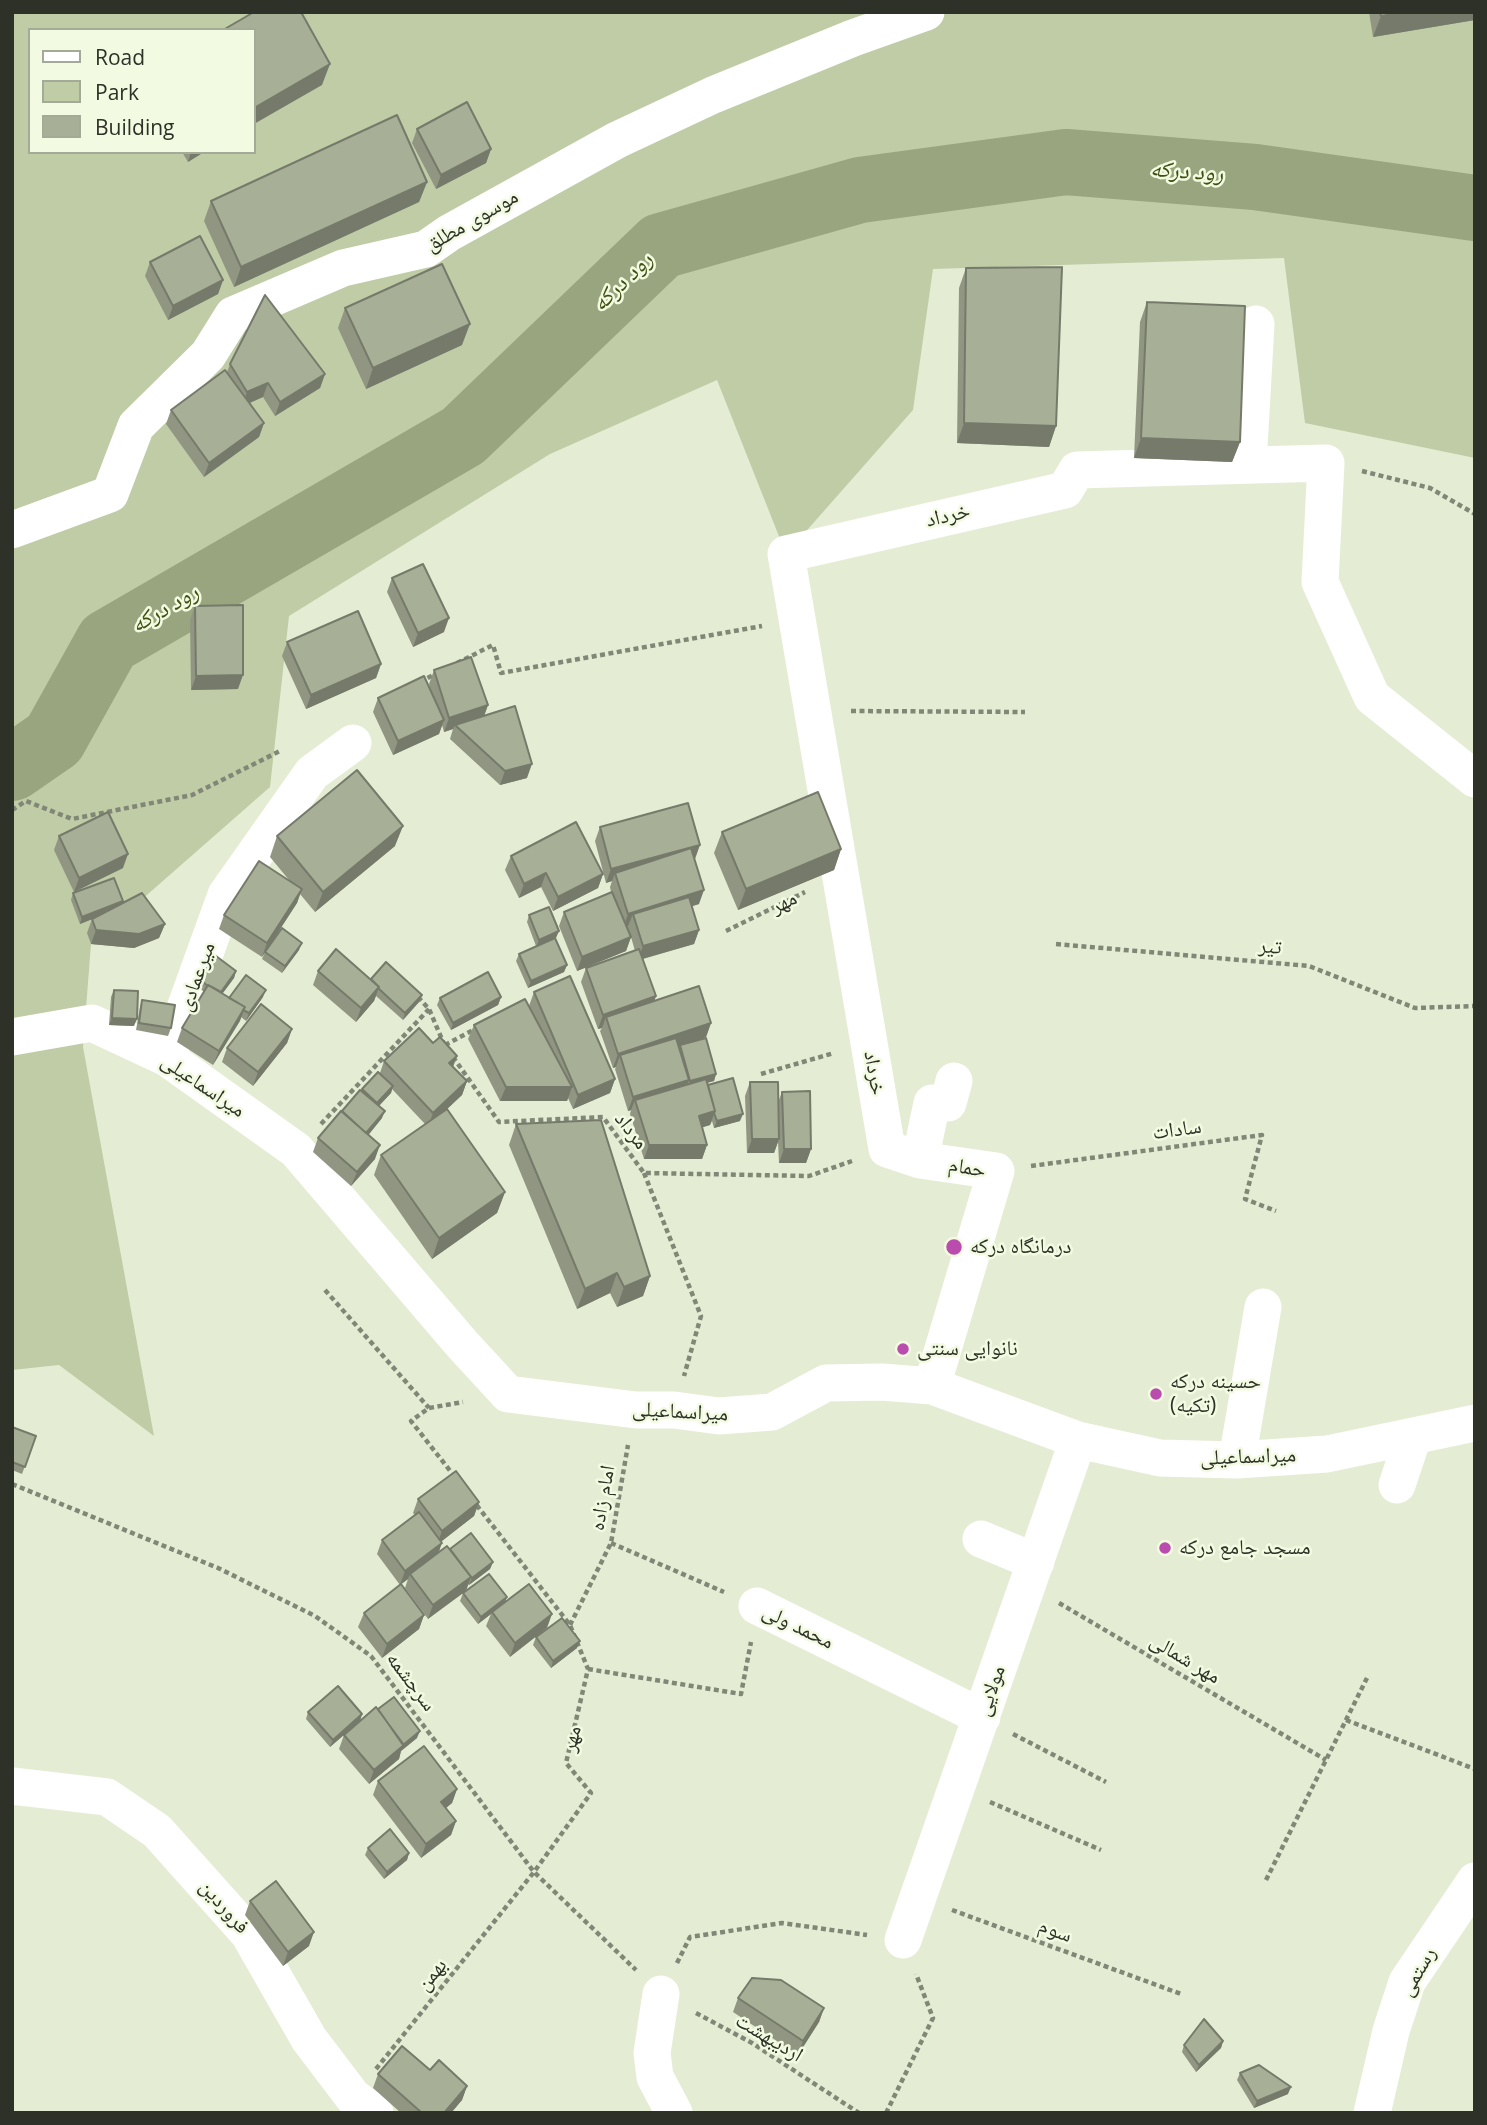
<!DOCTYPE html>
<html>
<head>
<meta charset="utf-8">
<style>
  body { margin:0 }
  #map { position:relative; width:1487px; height:2125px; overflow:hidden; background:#e4edd4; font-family:"Open Sans",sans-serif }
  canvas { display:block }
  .frame { position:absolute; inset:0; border:14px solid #2d3127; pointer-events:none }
  .legend { position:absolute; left:28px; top:28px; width:228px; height:126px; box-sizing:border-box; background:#f2fbe1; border:2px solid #a3aa97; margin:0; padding:9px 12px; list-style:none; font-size:21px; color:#2d3127 }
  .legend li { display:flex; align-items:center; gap:14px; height:35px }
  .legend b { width:35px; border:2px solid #a3aa97 }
</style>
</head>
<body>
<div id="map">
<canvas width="1487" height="2125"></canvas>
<div class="frame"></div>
<ul class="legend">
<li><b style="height:9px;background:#fff"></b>Road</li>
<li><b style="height:19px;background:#bfcca6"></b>Park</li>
<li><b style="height:19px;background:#a7af97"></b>Building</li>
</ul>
</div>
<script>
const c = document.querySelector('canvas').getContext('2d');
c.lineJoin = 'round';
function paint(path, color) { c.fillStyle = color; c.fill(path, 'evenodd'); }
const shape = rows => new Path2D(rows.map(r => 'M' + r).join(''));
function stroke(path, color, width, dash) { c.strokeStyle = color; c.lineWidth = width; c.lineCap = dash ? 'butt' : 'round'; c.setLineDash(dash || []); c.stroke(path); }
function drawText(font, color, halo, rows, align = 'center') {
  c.font = font + ' "Open Sans","Noto Naskh Arabic",sans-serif'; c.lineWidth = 5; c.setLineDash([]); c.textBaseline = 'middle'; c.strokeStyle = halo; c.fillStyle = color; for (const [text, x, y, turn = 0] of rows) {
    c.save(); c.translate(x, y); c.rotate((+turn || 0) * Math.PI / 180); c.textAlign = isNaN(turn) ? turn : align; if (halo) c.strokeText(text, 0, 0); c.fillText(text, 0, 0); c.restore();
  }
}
paint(shape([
  [12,12,1475,12,1475,458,1305,423,1284,258,933,269,913,410,786,554,717,380,550,454,289,616,270,787,91,944,83,1047,154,1436,59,1365,12,1370],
  [30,30,254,30,254,152,30,152]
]), '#bfcca6');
stroke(shape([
  [12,768,54,739,108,642,463,436,661,246,860,190,1066,162,1255,177,1475,208]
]), '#98a57e', 66);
stroke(shape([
  [1362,471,1430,488,1475,514],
  [457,663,493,645,501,673,762,626],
  [420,682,437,673],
  [851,711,1025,712],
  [12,810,26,801,72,819,192,795,280,751],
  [726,931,805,892],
  [1056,944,1309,966,1415,1008,1475,1006],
  [418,997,429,1009,444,1044],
  [445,1045,475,1029],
  [453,1057,499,1122,603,1117,644,1173,809,1176,852,1161],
  [761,1074,834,1053],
  [321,1124,429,1009],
  [1031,1166,1262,1135,1245,1199,1276,1211],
  [644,1173,701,1316,684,1376],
  [325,1290,429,1408],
  [455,1477,411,1421,429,1408,463,1402],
  [12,1484,218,1568,315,1616,371,1656,534,1872,636,1970],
  [611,1543,724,1592],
  [1059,1603,1326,1760],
  [570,1625,611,1543,628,1445],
  [588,1669,741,1694,751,1642],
  [1346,1720,1475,1769],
  [1013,1734,1106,1782],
  [990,1802,1101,1850],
  [1266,1880,1367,1678],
  [952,1910,1181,1994],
  [677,1963,690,1937,782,1923,867,1935],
  [696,2013,752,2043,859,2113],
  [376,2069,534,1872,591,1793,566,1763,588,1669,570,1625,475,1503],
  [886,2113,933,2018,916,1974]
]), '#818776', 4.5, [5, 3.5]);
stroke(shape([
  [1248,465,1256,324],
  [12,530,110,494,136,426,208,355,233,315,343,268,426,249,449,233,617,140,713,95,853,38,926,12],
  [12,1037,92,1023,167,1058,296,1150,462,1344,508,1394,636,1410,674,1410,719,1416,772,1412,826,1383,882,1382,932,1386,1078,1440,1160,1458,1237,1460,1327,1454,1475,1423],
  [167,1058,226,895,312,773,353,743],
  [920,1160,932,1103,948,1103,954,1081],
  [932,1386,996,1171,920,1160,887,1149,786,554,1065,490,1077,470,1326,463,1320,582,1372,697,1475,779],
  [1237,1460,1263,1307],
  [1397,1485,1413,1437],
  [981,1539,1036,1562],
  [757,1606,982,1717],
  [12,1786,107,1797,157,1831,249,1934,309,2039,353,2097,375,2113],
  [903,1940,1078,1440],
  [661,1994,652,2053,655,2077,674,2113],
  [1372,2113,1391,2031,1407,1982,1475,1881]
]), '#fff', 37);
paint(shape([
  [1369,12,1475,12,1475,20,1373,37],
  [417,129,491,149,486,163,436,189,412,143],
  [182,152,204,152,188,162],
  [427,182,419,202,234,287,204,221,211,201],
  [150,262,223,280,218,294,168,320,145,276],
  [966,268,1056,426,1049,447,957,443,959,288],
  [1147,302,1240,442,1232,462,1134,458,1140,322],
  [345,308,462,345,366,389,338,328],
  [230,364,325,374,320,388,275,416,263,397,250,403,264,423,259,437,204,477,166,424,171,410,227,372],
  [392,578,444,632,413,647,387,592],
  [195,606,238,689,191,690,190,620],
  [287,642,381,664,376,678,306,709,282,656],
  [434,670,488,705,484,716,527,778,500,785,450,739,453,729,444,732,442,725,439,734,393,755,373,712,378,698,432,695,429,684],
  [600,827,694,859,699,904,692,906,699,930,694,944,643,959,656,996,654,1001,711,1023,706,1037,683,1044,716,1074,714,1081,707,1083,708,1085,740,1121,714,1128,712,1121,710,1125,702,1127,707,1145,702,1159,644,1159,630,1114,631,1110,628,1111,615,1069,616,1067,613,1068,600,1031,602,1028,598,1029,581,982,586,968,635,951,631,937,626,951,577,971,559,926,564,912,611,892,610,887,612,881,606,883,595,841],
  [722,832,841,849,834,870,738,910,714,853],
  [59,836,123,868,74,892,54,850],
  [277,836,395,846,315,912,300,894,297,903,267,949,299,950,282,973,262,959,265,952,262,957,219,929,224,915,289,880,270,857],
  [511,856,603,874,598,888,553,911,541,887,519,898,505,870],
  [73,893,122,903,165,924,159,938,134,948,91,944,87,933,92,919,80,924,71,900],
  [529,915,556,938,555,939,567,965,564,972,528,988,516,961,519,954,536,946,527,922],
  [236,971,234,978,222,994,229,998,263,997,246,1021,241,1017,213,1065,177,1042,182,1028,204,992,197,986,199,979],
  [318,971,371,979,422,995,419,1002,403,1020,376,996,374,1001,356,1022,313,985],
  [114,990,134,1026,109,1025,111,997],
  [534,992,615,1079,610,1093,573,1109,568,1098,567,1101,500,1101,468,1039,474,1025,529,1006],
  [501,997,498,1005,451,1030,437,1005,440,998],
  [142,1000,171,1028,168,1036,136,1030,140,1007],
  [292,1029,287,1043,253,1086,222,1062,227,1048],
  [384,1061,453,1067,467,1081,462,1095,447,1109,505,1192,497,1213,432,1259,374,1175,381,1155,425,1124,392,1089,391,1093,379,1106,382,1118,368,1135,375,1159,351,1186,313,1152,318,1138,361,1092,362,1089,380,1073],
  [750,1082,778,1102,782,1092,811,1149,806,1163,779,1163,778,1142,774,1153,747,1153,745,1096],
  [516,1124,650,1276,643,1296,617,1307,610,1293,577,1309,509,1145],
  [12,1427,36,1436,22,1474,12,1470],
  [418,1499,479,1502,474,1516,441,1541,439,1552,450,1549,493,1562,490,1569,469,1585,468,1584,428,1619,405,1588,408,1579,400,1585,377,1554,382,1540,415,1515,413,1513],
  [463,1593,507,1597,505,1602,552,1614,510,1657,486,1626,491,1614,478,1624,460,1601],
  [364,1613,424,1615,419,1629,382,1658,358,1627],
  [536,1637,577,1648,551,1668,533,1645],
  [308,1712,362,1714,360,1721,330,1747,306,1719],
  [344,1735,417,1738,401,1751,399,1759,369,1784,339,1749],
  [378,1781,457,1789,452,1803,446,1808,456,1821,451,1835,421,1858,373,1795],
  [368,1848,409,1853,407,1860,384,1879,365,1855],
  [250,1901,309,1946,283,1966,245,1915],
  [738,1998,824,2008,819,2022,798,2055,733,2012],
  [1223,2041,1221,2048,1196,2072,1182,2052,1184,2045],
  [430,2070,467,2086,462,2100,451,2113,401,2113,373,2088,378,2074],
  [1240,2073,1288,2094,1254,2108,1237,2080]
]), '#909682');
paint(shape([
  [1406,12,1475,12,1475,20,1373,37,1381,16],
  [330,64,322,85,254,124,254,108],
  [491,149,486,163,436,189,441,175],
  [191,152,204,152,188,162],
  [427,182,419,202,234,287,241,267],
  [223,280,218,294,168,320,173,306],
  [470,324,462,345,366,389,373,368],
  [325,374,320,388,275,416,280,402],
  [268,383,263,397,242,406,247,392],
  [264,423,259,437,204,477,209,463],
  [964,423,1056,426,1049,447,957,443],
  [1141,438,1240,442,1232,462,1134,458],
  [449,618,444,632,413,647,418,633],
  [381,664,376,678,306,709,311,695],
  [243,675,238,689,191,690,196,676],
  [488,705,483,719,455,725,453,729,444,732,449,718],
  [444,720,439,734,393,755,398,741],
  [532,764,527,778,500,785,505,771],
  [403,826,395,846,315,912,323,892],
  [700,845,695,859,615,873,612,881,606,883,611,869],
  [841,849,834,870,738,910,746,889],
  [128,854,123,868,74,892,79,878],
  [546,873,541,887,519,898,524,884],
  [603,874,598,888,553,911,558,897],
  [302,889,297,903,262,957,267,943],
  [704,890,699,904,636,924,633,914,628,926,623,928,628,914],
  [123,901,120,908,80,924,82,917],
  [165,924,159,938,134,948,91,944,96,930],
  [699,930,694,944,638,960,643,946],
  [559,931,556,938,536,947,539,940],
  [631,937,626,951,577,971,582,957],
  [302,943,299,950,282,973,285,966],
  [567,965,564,972,528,988,531,981],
  [236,971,234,978,217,1001,219,994],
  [379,987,374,1001,356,1022,361,1008],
  [266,990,263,997,246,1021,249,1013],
  [422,995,419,1002,403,1020,405,1013],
  [656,996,651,1010,606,1017,602,1028,598,1029,603,1015],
  [501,997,498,1005,451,1030,453,1023],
  [245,1007,240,1021,213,1065,219,1051],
  [112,1018,137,1019,134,1026,109,1025],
  [711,1023,706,1037,623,1065,620,1055,616,1067,613,1068,618,1054],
  [292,1029,287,1043,253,1086,258,1072],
  [457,1056,452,1070,449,1063],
  [716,1074,714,1081,687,1088,690,1081],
  [615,1079,610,1093,573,1109,578,1095],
  [689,1080,684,1094,635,1100,631,1110,628,1111,633,1097],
  [467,1081,462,1095,428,1127,433,1113],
  [393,1086,391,1093,375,1110,377,1103],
  [506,1087,572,1087,567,1101,500,1101],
  [385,1111,382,1118,362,1143,364,1136],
  [715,1111,710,1125,694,1130,699,1116],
  [743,1114,740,1121,714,1128,717,1121],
  [752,1139,779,1139,774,1153,747,1153],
  [380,1145,375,1159,351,1186,357,1172],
  [649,1145,707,1145,702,1159,644,1159],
  [784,1149,811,1149,806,1163,779,1163],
  [505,1192,497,1213,432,1259,439,1238],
  [617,1273,610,1293,577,1309,585,1289],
  [650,1276,643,1296,617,1307,624,1287],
  [479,1502,474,1516,437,1545,442,1531],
  [442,1543,437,1557,410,1574,408,1579,400,1585,405,1571],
  [493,1562,490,1569,469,1585,472,1578],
  [471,1577,466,1591,428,1619,433,1605],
  [507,1597,504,1604,492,1612,491,1614,478,1624,481,1617],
  [552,1614,547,1628,510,1657,515,1643],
  [424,1615,419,1629,382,1658,387,1644],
  [580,1641,577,1648,551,1668,553,1661],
  [362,1714,360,1721,330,1747,333,1740],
  [420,1731,417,1738,401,1751,399,1759,369,1784,374,1770],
  [457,1789,452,1803,436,1816,441,1802],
  [456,1821,451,1835,421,1858,426,1844],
  [409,1853,407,1860,384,1879,387,1872],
  [314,1932,309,1946,283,1966,288,1952],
  [824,2008,819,2022,798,2055,803,2041],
  [1223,2041,1221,2048,1196,2072,1199,2065],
  [467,2086,462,2100,451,2113,444,2113],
  [1291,2087,1288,2094,1254,2108,1257,2101]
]), '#757a6a');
const building = shape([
  [254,12,301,12,330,64,254,108,254,30,223,30,254,12],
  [1380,12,1406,12,1381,16,1380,12],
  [467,102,491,149,441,175,417,129,467,102],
  [397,115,427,182,241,267,211,201,397,115],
  [200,236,223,280,173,306,150,262,200,236],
  [442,264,470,324,373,368,345,308,442,264],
  [1062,267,1056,426,964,423,966,268,1062,267],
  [265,295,325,374,280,402,268,383,247,392,230,364,265,295],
  [1147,302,1245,306,1240,442,1141,438,1147,302],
  [225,370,264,423,209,463,171,410,225,370],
  [423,564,449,618,418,633,392,578,423,564],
  [243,605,243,675,196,676,195,606,243,605],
  [358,611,381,664,311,695,287,642,358,611],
  [471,657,488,705,449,718,434,670,471,657],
  [424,676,444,720,398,741,378,698,424,676],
  [515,706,532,764,505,771,455,725,515,706],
  [357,770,403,826,323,892,277,836,357,770],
  [818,792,841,849,746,889,722,832,818,792],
  [688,803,700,845,611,869,600,827,688,803],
  [108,812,128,854,79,878,59,836,108,812],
  [576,822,603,874,558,897,546,873,524,884,511,856,576,822],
  [691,848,704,890,628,914,615,873,691,848],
  [259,861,302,889,267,943,224,915,259,861],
  [114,878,123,901,82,917,73,893,114,878],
  [612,892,631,937,582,957,564,912,612,892],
  [142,893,165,924,139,934,96,930,92,919,142,893],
  [689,897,699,930,643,946,633,914,689,897],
  [549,907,559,931,539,940,529,915,549,907],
  [282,928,302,943,285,966,265,952,282,928],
  [555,938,567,965,531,981,519,954,555,938],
  [336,949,379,987,361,1008,318,971,336,949],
  [639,949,656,996,603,1015,586,968,639,949],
  [216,956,236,971,221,992,208,985,208,986,199,979,216,956],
  [386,962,422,995,405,1013,378,988,379,987,371,979,386,962],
  [488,972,501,997,453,1023,440,998,488,972],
  [246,975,266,990,249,1013,243,1010,245,1007,229,998,246,975],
  [570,976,615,1079,578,1095,534,992,570,976],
  [208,985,245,1007,219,1051,182,1028,208,985],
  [699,986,711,1023,618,1054,606,1017,699,986],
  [114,990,138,991,137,1019,112,1018,114,990],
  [525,999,572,1087,506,1087,474,1025,525,999],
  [142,1000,175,1005,171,1028,139,1023,142,1000],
  [261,1004,292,1029,258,1072,227,1048,261,1004],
  [419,1028,433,1043,440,1037,457,1056,449,1063,467,1081,433,1113,384,1061,419,1028],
  [676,1038,689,1080,633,1097,620,1055,676,1038],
  [706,1038,716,1074,690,1081,680,1045,706,1038],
  [378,1072,393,1086,377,1103,362,1089,378,1072],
  [733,1078,743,1114,717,1121,714,1113,715,1111,708,1085,733,1078],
  [706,1079,715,1111,699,1116,707,1145,649,1145,635,1100,706,1079],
  [750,1082,778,1082,779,1139,752,1139,750,1082],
  [360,1090,385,1111,366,1133,342,1111,360,1090],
  [810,1091,811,1149,784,1149,782,1092,810,1091],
  [447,1109,505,1192,439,1238,381,1155,447,1109],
  [341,1111,380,1145,357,1172,318,1138,341,1111],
  [601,1120,650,1276,624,1287,617,1273,585,1289,516,1124,601,1120],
  [12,1427,36,1436,25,1467,12,1462,12,1427],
  [456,1471,479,1502,442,1531,418,1499,456,1471],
  [419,1512,442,1543,405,1571,382,1540,419,1512],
  [471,1533,493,1562,472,1578,450,1549,471,1533],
  [447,1546,471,1577,433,1605,410,1574,447,1546],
  [489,1574,507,1597,481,1617,463,1593,489,1574],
  [401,1584,424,1615,387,1644,364,1613,401,1584],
  [529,1584,552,1614,515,1643,492,1612,529,1584],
  [562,1618,580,1641,553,1661,536,1637,562,1618],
  [338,1686,362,1714,333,1740,308,1712,338,1686],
  [394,1697,420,1731,403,1745,378,1709,394,1697],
  [376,1707,404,1745,374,1770,344,1735,376,1707],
  [424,1746,457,1789,441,1802,456,1821,426,1844,378,1781,424,1746],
  [390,1829,409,1853,387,1872,368,1848,390,1829],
  [276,1881,314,1932,288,1952,250,1901,276,1881],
  [752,1978,781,1980,824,2008,803,2041,738,1998,752,1978],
  [1204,2019,1223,2041,1199,2065,1184,2045,1204,2019],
  [402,2046,430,2070,439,2060,467,2086,444,2113,422,2113,378,2074,402,2046],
  [1259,2065,1291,2087,1257,2101,1240,2073,1259,2065]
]);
paint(building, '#a7af97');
stroke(building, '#757a6a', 2);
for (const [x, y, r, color] of [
  [954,1247,9,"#b94cac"],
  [903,1349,7,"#b94cac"],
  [1156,1394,7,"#b94cac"],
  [1165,1548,7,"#b94cac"]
]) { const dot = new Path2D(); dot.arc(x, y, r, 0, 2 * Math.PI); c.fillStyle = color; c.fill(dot); stroke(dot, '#f2fbe1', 2.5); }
drawText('21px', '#2d3127', '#f2fbe1', [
  ["موسوی مطلق",472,221,-30],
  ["خرداد",948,516,-13],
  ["مهر",784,903,-26],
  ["تیر",1270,947,5],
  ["میرعمادی",197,977,-70],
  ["خرداد",874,1073,80],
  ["میراسماعیلی",203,1086,34],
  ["سادات",1177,1130,-8],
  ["مرداد",631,1131,52],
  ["حمام",967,1168,10],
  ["میراسماعیلی",680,1412,3],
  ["میراسماعیلی",1248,1457,-2],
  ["امام زاده",603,1498,-80],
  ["محمد ولی",798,1627,26],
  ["مهر شمالی",1185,1659,31],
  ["سرچشمه",411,1682,53],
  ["مولایی",991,1691,-71],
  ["مهر",572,1739,-76],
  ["فروردین",224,1907,49],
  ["سوم",1055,1931,20],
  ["رستمی",1418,1972,-60],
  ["بهمن",432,1975,-51],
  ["اردیبهشت",769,2038,31]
]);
drawText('21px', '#2d3127', '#f2fbe1', [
  ["درمانگاه درکه",970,1247],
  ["نانوایی سنتی",917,1349],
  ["حسینه درکه",1170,1382],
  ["(تکیه)",1170,1406],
  ["مسجد جامع درکه",1179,1548]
], 'left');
drawText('italic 23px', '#405012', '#f2fbe1', [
  ["رود درکه",1187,172,4],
  ["رود درکه",623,282,-44],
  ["رود درکه",165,609,-30]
]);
</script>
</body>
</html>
